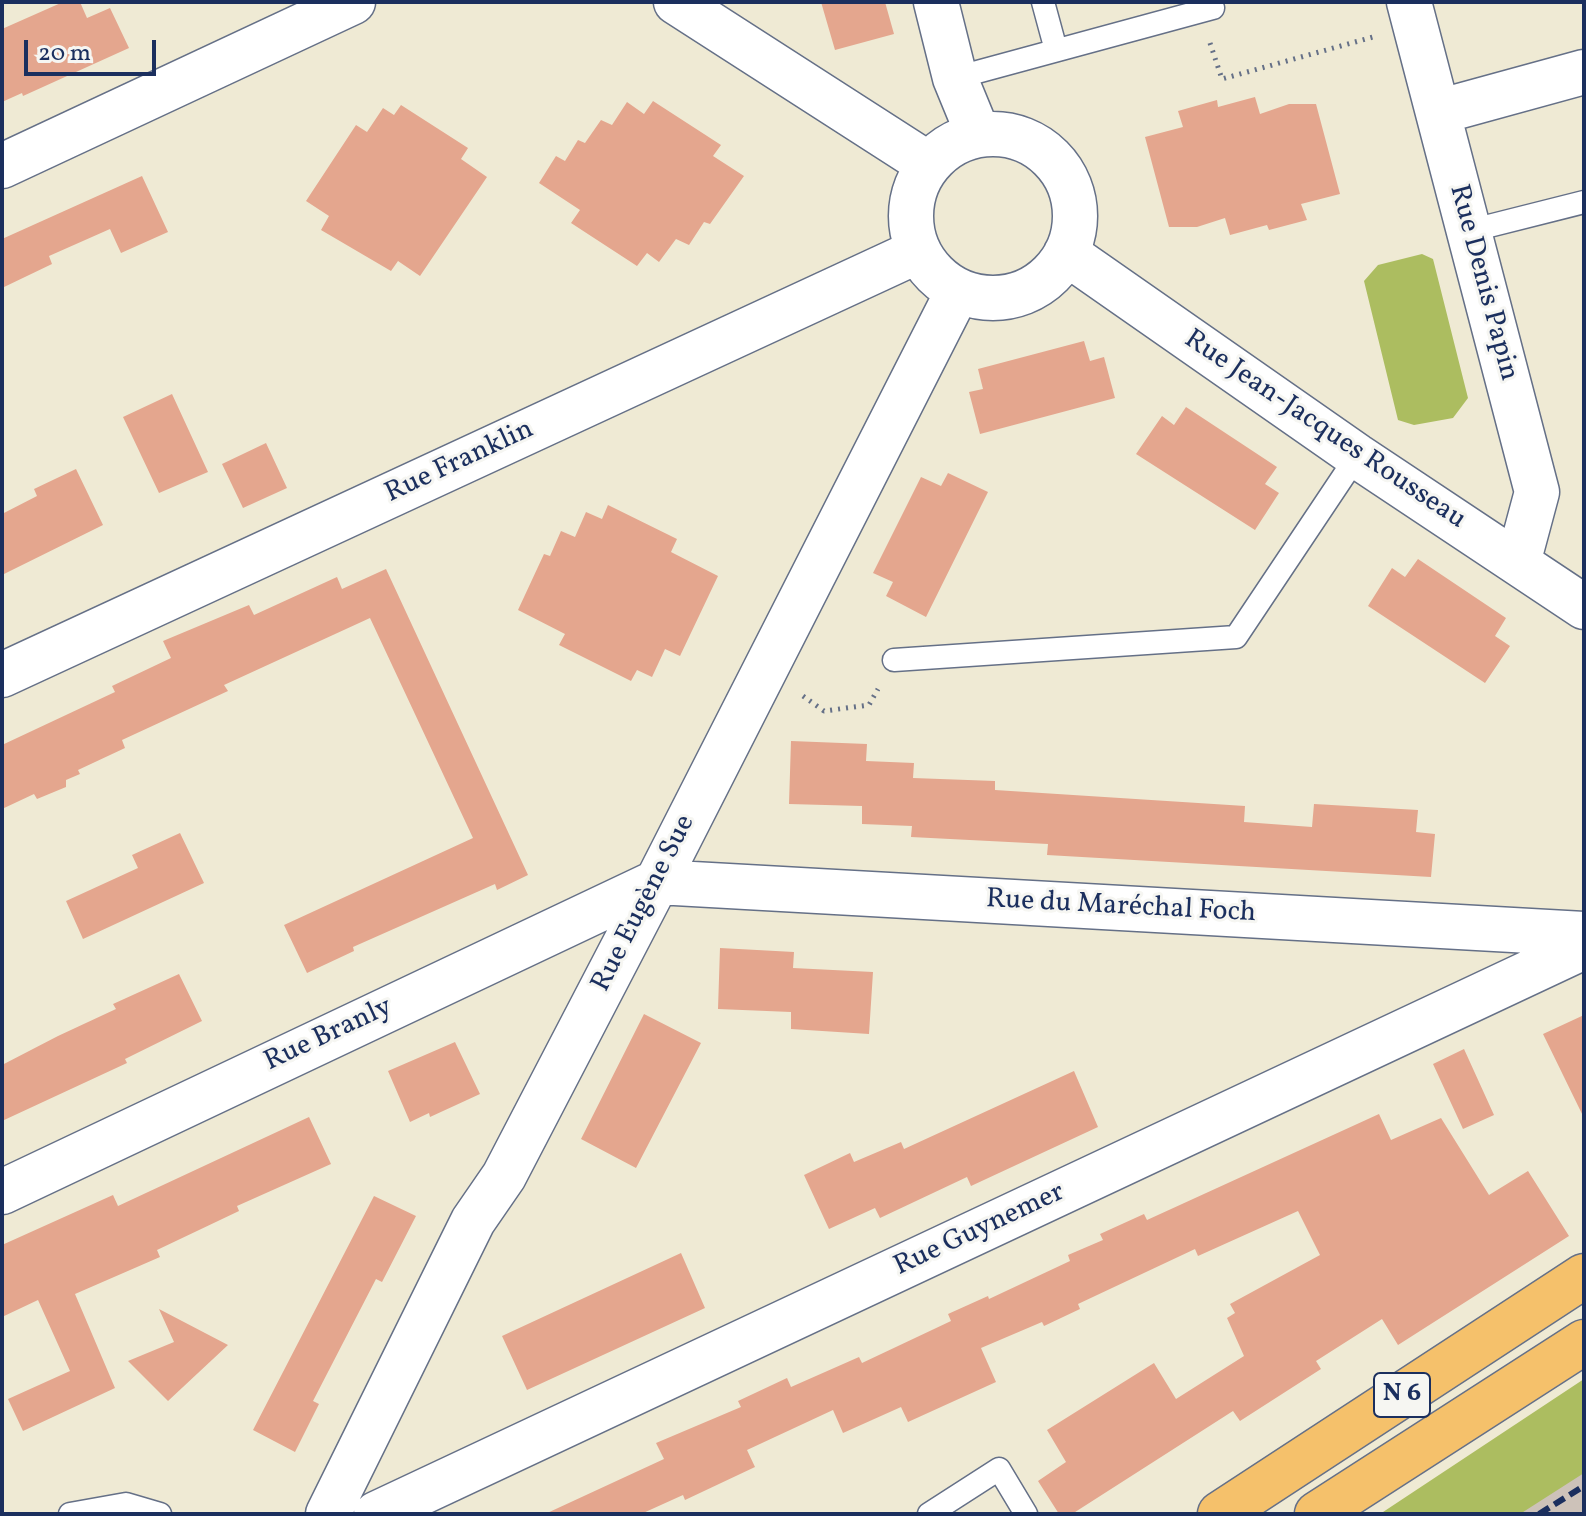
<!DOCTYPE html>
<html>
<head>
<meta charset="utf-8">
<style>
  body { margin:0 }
  #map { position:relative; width:1586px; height:1516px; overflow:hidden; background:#efead4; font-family:Vollkorn,serif }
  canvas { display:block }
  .frame { position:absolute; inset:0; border:4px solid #1b2f5e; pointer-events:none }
  .scale { position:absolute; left:24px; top:40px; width:132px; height:36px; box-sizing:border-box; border:4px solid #1b2f5e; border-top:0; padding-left:10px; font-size:24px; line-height:28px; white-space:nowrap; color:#1b2f5e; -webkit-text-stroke:6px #f6f6f2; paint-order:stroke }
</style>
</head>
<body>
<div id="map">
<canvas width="1586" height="1516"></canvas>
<div class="frame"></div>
<div class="scale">20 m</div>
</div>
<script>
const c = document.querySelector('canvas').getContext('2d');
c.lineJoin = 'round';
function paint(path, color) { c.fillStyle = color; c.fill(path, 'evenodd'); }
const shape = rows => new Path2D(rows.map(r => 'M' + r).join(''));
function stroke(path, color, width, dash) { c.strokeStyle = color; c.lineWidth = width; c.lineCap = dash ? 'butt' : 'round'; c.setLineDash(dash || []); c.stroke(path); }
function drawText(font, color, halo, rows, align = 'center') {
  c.font = font + ' Vollkorn,serif'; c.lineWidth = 6; c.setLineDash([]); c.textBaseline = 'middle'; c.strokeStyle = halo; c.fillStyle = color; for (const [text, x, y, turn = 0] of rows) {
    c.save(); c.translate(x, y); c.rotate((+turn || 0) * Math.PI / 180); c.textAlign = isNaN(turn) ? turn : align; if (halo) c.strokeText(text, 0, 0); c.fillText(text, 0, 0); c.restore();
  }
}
paint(shape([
  [1584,1431,1584,1514,1456,1514]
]), '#cdc2b9');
paint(shape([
  [1422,254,1433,259,1468,398,1453,418,1414,425,1398,420,1364,281,1378,265],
  [1584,1379,1584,1473,1520,1514,1380,1514]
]), '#acbd60');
paint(shape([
  [63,2,80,2,87,18,110,8,129,48,23,96,22,93,2,102,2,29],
  [821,2,885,2,894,34,835,50],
  [1255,97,1260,114,1289,104,1316,104,1340,194,1301,204,1307,220,1269,230,1267,225,1230,235,1225,218,1197,227,1169,227,1145,137,1183,127,1178,111,1217,100,1218,107],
  [653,101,721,145,713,156,744,176,710,224,704,222,689,245,676,239,659,262,647,253,637,266,571,223,580,210,539,183,556,156,565,161,578,140,585,143,601,120,612,125,627,102,644,114],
  [401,105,468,148,461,159,487,177,420,276,398,261,391,271,321,230,329,216,306,201,356,125,367,132,383,108,394,115],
  [142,176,168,232,121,253,110,229,49,256,52,264,2,288,2,239],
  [1084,341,1090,361,1104,357,1115,398,980,434,969,392,983,389,978,369],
  [172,394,208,472,159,493,123,417],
  [1186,407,1277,467,1265,484,1279,493,1255,530,1136,454,1162,416,1174,425],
  [266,443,287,488,243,508,222,464],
  [76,469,103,525,2,575,2,514,37,496,34,489],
  [948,473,988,492,926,617,886,596,893,582,873,573,921,477,941,486],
  [608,505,677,539,671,552,718,576,680,656,665,649,652,677,637,670,631,681,559,645,565,634,518,610,544,554,550,556,561,531,575,537,586,512,602,519],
  [1418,559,1506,618,1495,636,1510,646,1485,683,1368,606,1392,568,1405,577],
  [386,569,528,875,497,890,495,884,353,947,354,951,307,973,284,925,473,838,370,618,224,685,228,691,122,740,125,748,78,770,80,774,66,780,66,787,37,799,34,794,2,809,2,745,115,692,112,686,171,658,163,641,249,605,254,615,337,577,342,589],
  [791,741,867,744,866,761,914,763,913,778,995,781,995,790,1245,806,1244,822,1312,827,1314,804,1418,810,1416,832,1435,834,1431,877,1047,855,1048,844,911,837,912,826,862,824,862,806,789,804],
  [180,833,204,883,83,939,66,901,138,868,132,855],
  [720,948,794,952,793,968,873,972,869,1034,791,1029,791,1012,718,1009],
  [179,974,202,1021,125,1059,127,1063,2,1121,2,1065,58,1036,116,1009,113,1004],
  [644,1014,701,1043,636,1168,581,1139],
  [1584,1015,1584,1118,1543,1034],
  [455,1042,480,1094,430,1117,429,1113,410,1122,388,1071],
  [1464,1049,1494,1115,1463,1129,1433,1064],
  [1074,1071,1098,1127,971,1186,967,1177,880,1218,875,1208,829,1229,804,1175,850,1153,854,1162,901,1142,904,1149],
  [1379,1114,1391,1140,1441,1118,1489,1195,1528,1171,1569,1236,1398,1345,1382,1319,1316,1361,1321,1369,1240,1421,1233,1411,1072,1514,1059,1514,1038,1481,1066,1462,1047,1430,1154,1363,1176,1399,1244,1356,1227,1318,1235,1313,1230,1304,1320,1255,1298,1211,1198,1256,1195,1249,1078,1304,1080,1309,1044,1326,1042,1322,981,1348,996,1382,908,1422,901,1407,843,1433,833,1410,747,1450,755,1467,685,1500,683,1495,641,1514,545,1514,664,1459,656,1443,741,1407,738,1401,787,1378,791,1387,859,1357,862,1363,951,1321,948,1314,988,1296,989,1299,1070,1261,1068,1255,1103,1240,1100,1234,1144,1214,1147,1220],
  [309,1117,331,1164,237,1206,239,1211,157,1250,160,1257,75,1294,115,1388,23,1431,8,1399,70,1371,38,1300,2,1317,2,1245,113,1195,118,1206],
  [374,1196,416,1216,382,1282,376,1279,313,1401,319,1404,295,1452,253,1430],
  [681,1253,705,1308,527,1390,502,1336],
  [159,1309,228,1345,168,1401,128,1361,174,1342]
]), '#e4a68e');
const lane = shape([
  [1043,2,1056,50],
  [955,78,1213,8],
  [1469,231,1584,202],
  [894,660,1236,637,1357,456],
  [70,1514,126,1504,160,1514],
  [929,1514,999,1469,1026,1514]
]);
const street = shape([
  [676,2,928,164],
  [936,2,955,78,978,134],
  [1409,2,1537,492,1518,563],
  [1438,112,1584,72],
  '911 216a82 82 0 1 1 164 0a82 82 0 1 1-164 0Z',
  [2,166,353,2],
  [1066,253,1357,456,1584,607],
  [2,675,918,251],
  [2,1192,657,882,1584,934],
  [328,1514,473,1221,504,1176,657,882,958,291],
  [376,1514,1584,947]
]);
const primary = shape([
  [1220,1514,1584,1276],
  [1317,1514,1584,1342]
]);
stroke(lane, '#657087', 25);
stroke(street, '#657087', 47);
stroke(primary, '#657087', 47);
stroke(shape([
  [1210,43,1222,79,1373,37],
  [803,696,824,711,869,705,878,689]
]), '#657087', 5, [2, 6]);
stroke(lane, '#fff', 22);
stroke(street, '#fff', 44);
stroke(primary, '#f5c16b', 44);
stroke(shape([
  [1539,1514,1584,1486]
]), '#1b2f5e', 6, [12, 6]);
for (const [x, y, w] of [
  [1402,1395,56]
]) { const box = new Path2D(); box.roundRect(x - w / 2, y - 22, w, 44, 6); c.fillStyle = '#f6f6f2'; c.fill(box); stroke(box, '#1b2f5e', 2); }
drawText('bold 26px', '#1b2f5e', null, [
  ["N 6",1402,1395]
]);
drawText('28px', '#1b2f5e', '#f6f6f2', [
  ["Rue Denis Papin",1482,283,75],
  ["Rue Jean-Jacques Rousseau",1324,431,34],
  ["Rue Franklin",460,463,-25],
  ["Rue Eugène Sue",645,904,-63],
  ["Rue du Maréchal Foch",1121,908,3],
  ["Rue Branly",329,1036,-25],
  ["Rue Guynemer",980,1231,-25]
]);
</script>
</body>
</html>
